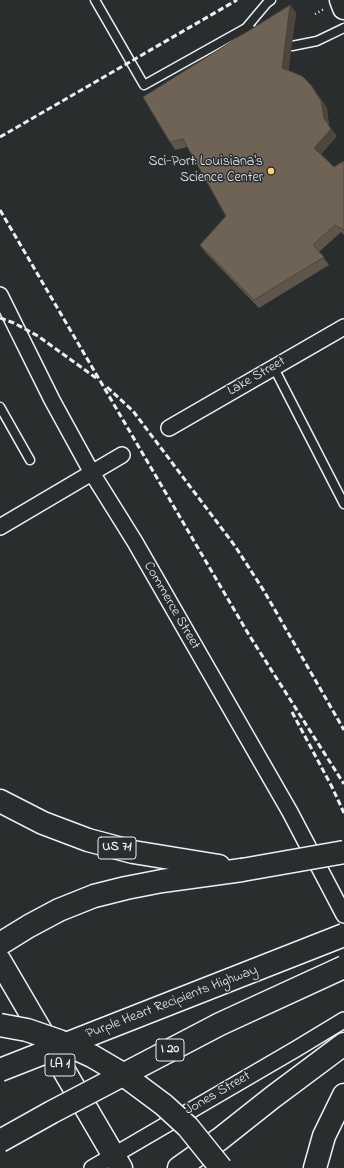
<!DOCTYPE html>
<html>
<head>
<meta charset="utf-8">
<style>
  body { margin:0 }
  canvas { display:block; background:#2a2d2e }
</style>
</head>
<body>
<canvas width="344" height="1168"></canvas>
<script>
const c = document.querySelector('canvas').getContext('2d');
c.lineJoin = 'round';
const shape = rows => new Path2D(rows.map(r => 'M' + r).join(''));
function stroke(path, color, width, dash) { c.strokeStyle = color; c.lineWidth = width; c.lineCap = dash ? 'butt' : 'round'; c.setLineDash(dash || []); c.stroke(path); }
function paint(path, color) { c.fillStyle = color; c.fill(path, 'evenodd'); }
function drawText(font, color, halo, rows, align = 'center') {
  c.font = font + ' "Indie Flower",sans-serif'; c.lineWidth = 3; c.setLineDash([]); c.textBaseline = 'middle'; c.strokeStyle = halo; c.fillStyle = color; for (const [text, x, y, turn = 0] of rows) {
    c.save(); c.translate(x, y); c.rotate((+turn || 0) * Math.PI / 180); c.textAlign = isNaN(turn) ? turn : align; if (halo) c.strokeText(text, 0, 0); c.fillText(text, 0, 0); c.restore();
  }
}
const service = shape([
  [95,0,144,85,246,28,261,33],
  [246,28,267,3,271,0],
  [292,46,317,41,344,28],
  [274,368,344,504],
  [0,407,30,460]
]);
const minor = shape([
  [0,295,52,400,92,473,135,542,290,812,344,915],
  [169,428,344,327],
  [0,527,122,455],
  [92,1168,296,1049,344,1020]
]);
const secondary = shape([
  [341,0,344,8]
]);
const primary = shape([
  [0,961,121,1168]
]);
const motorway = shape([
  [0,801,43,823,88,840,133,852,219,866],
  [0,944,29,926,59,910,94,896,126,888,162,881,242,870],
  [179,1168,220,1139,273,1097,344,1044],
  [315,1168,324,1136,344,1095]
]);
stroke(service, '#e8f1f8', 11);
stroke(minor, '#e8f1f8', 18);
stroke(secondary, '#e8f1f8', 25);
stroke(primary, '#e8f1f8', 25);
stroke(motorway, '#e8f1f8', 25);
stroke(shape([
  [315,14,324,9]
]), '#e8f1f8', 2.5, [1, 3]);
stroke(service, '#2a2d2e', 8);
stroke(minor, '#2a2d2e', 15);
stroke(secondary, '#2a2d2e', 22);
stroke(primary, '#2a2d2e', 22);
stroke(motorway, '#2a2d2e', 22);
stroke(shape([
  [0,137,237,0],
  [0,210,249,635,344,784],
  [0,318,14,323,38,336,96,378],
  [107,387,133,411,235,546,264,591,344,730],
  [292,712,332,787,344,813]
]), '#e8f1f8', 3, [6, 3]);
const motorwayBridge = shape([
  [242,870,344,852],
  [0,1025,27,1030,59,1041,92,1056,121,1073,164,1105,188,1127,221,1168],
  [0,1070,344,935],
  [0,1141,52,1112,220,1024,344,967]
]);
stroke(motorwayBridge, '#e8f1f8', 25, []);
stroke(motorwayBridge, '#2a2d2e', 22);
paint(shape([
  [290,5,296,13,288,71,311,85,327,108,329,126,337,136,321,154,334,167,344,161,344,235,341,232,319,252,329,265,259,308,205,252,200,245,226,216,187,147,175,150,170,142]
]), '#5f554a');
paint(shape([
  [290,5,296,13,288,76,282,68],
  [311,85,327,108,329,126,324,118],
  [331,129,337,136,319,155,314,148]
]), '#4e453c');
const building = shape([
  [290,5,282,68,302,76,311,85,321,101,324,118,331,129,314,148,334,167,344,161,344,230,335,225,313,245,324,257,254,300,200,245,226,216,183,139,170,142,143,97,290,5]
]);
paint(building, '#6f6356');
stroke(building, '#4e453c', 1);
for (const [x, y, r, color] of [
  [271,171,4,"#ffd166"]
]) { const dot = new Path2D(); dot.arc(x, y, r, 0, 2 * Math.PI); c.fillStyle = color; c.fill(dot); stroke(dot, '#2a2d2e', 1.5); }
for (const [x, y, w] of [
  [117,848,38],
  [170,1050,28],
  [60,1065,30]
]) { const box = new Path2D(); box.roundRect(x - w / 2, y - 11, w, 22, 3); c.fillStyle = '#2a2d2e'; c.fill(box); stroke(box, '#e8f1f8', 1); }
drawText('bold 13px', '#e8f1f8', null, [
  ["US 71",117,848],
  ["I 20",170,1050],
  ["LA 1",60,1065]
]);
drawText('14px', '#e8f1f8', '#2a2d2e', [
  ["Sci-Port: Louisiana's",263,163],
  ["Science Center",263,179]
], 'right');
drawText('14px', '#e8f1f8', '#2a2d2e', [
  ["Lake Street",257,377,-30],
  ["Commerce Street",171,606,60],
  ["Purple Heart Recipients Highway",172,1003,-21],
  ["Jones Street",218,1094,-30]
]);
</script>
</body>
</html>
